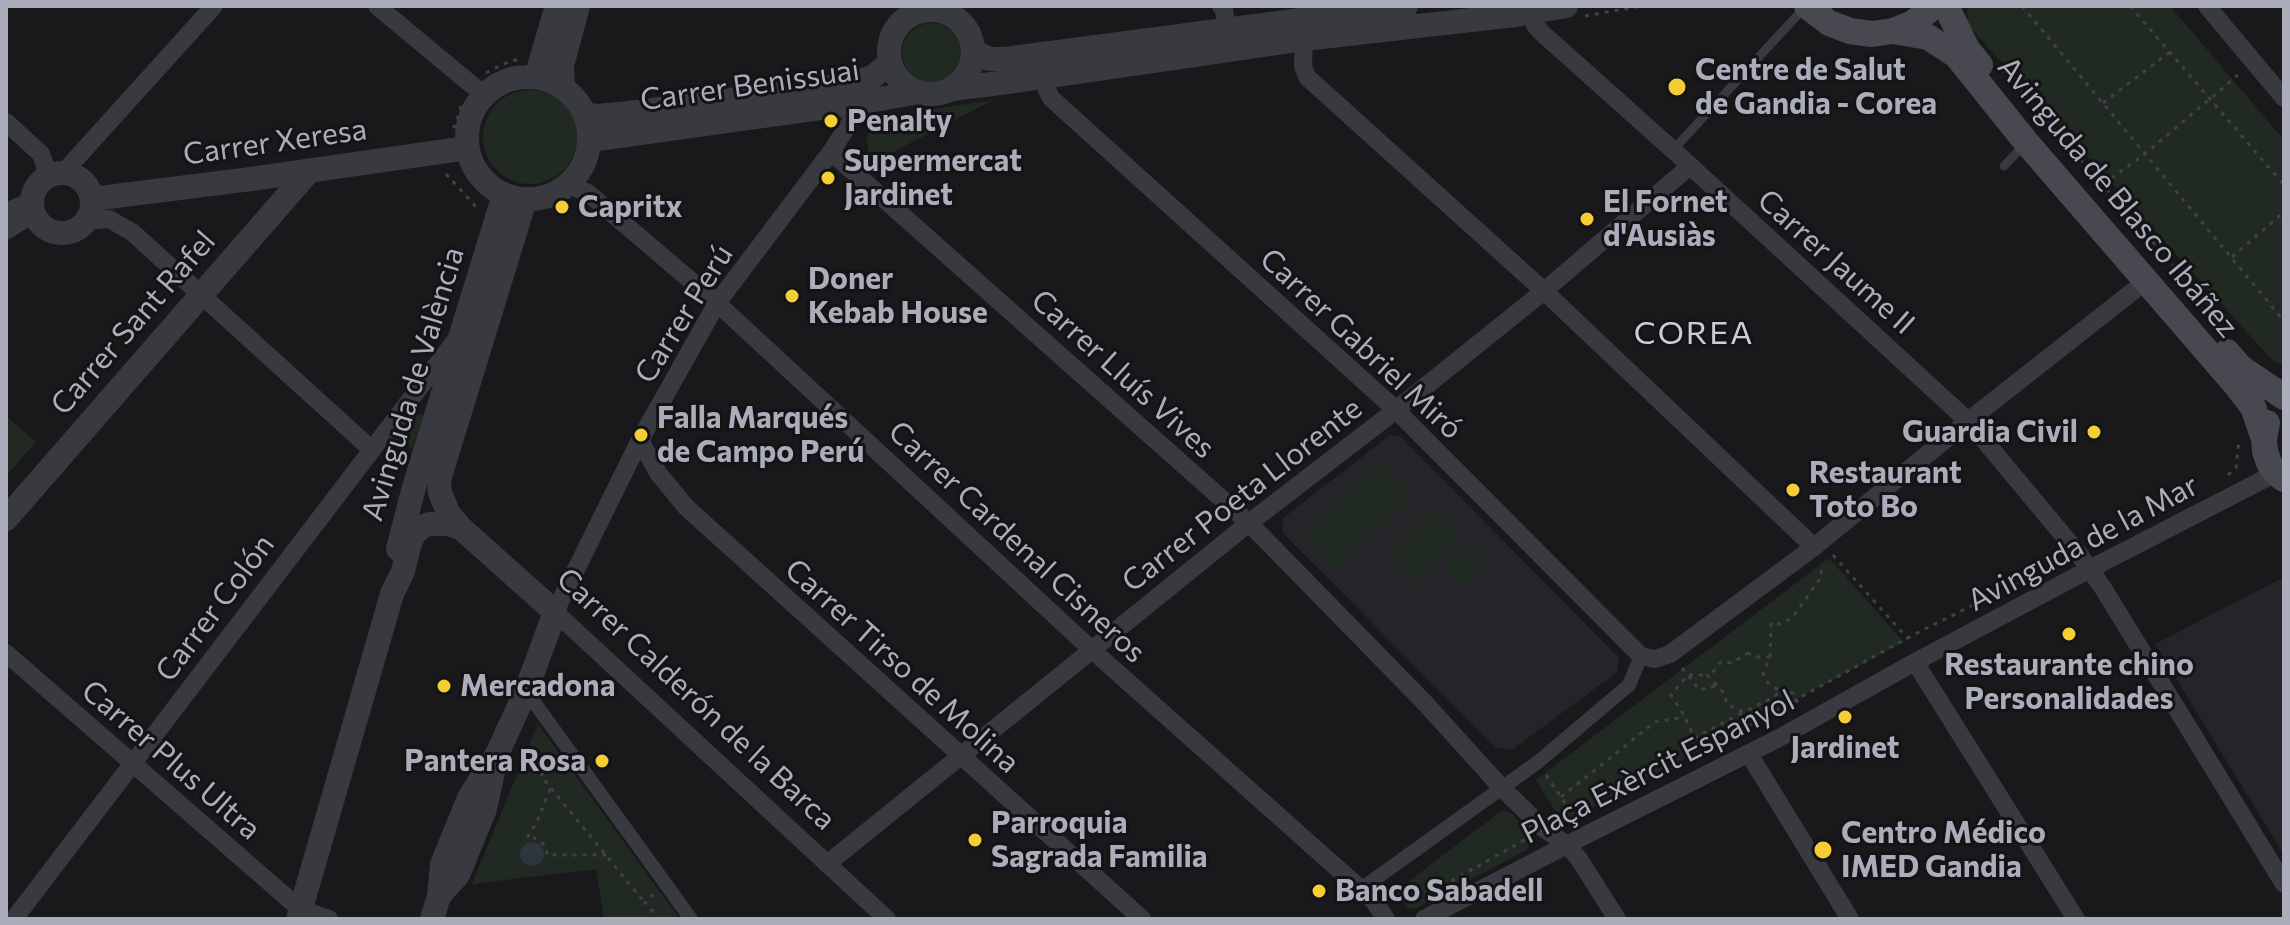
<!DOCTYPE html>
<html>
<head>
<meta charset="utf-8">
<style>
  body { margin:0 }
  #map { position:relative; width:2290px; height:925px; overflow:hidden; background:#19191b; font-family:Commissioner,sans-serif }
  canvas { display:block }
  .frame { position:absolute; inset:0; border:8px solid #abadbb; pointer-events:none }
</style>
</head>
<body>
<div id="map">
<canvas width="2290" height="925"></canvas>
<div class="frame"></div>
</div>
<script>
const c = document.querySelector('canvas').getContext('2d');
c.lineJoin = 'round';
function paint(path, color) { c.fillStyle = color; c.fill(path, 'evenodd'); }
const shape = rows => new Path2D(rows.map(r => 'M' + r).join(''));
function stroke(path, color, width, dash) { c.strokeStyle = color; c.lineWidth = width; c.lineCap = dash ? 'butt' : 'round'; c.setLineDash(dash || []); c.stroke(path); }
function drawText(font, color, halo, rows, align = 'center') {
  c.font = font + ' Commissioner,sans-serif'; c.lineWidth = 6; c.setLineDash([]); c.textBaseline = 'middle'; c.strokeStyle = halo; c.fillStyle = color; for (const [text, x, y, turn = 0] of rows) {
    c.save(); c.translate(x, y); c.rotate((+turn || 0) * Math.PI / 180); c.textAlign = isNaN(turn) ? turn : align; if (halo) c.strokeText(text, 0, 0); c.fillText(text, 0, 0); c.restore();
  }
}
paint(shape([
  [1390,435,1401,437,1619,658,1617,672,1512,750,1495,747,1283,533,1283,518],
  [2284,577,2284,855,2155,644]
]), '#252428');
paint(shape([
  [1967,6,2170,6,2284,140,2284,364,2274,362,1968,25],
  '902 53a30 30 0 1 1 60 0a30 30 0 1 1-60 0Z',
  '483 137a47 47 0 1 1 94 0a47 47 0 1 1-94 0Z',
  [993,100,872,163,870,161,866,139,877,122,882,117],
  [414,411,424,416,412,448,392,438],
  [6,416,36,442,6,476],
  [1380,458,1416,496,1338,569,1303,532],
  [1433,508,1462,537,1416,583,1387,554],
  [1471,544,1487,560,1462,585,1445,569],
  [1829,558,1904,642,1563,823,1536,780],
  [538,724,680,919,604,919,596,869,472,884],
  [1506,811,1513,814,1524,829,1530,843,1527,850,1415,909,1409,908,1400,899,1398,893,1400,888,1500,812]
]), '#202922');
paint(shape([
  '520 854a12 12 0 1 1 24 0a12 12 0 1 1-24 0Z'
]), '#2e353f');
stroke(shape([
  [2022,6,2284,321],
  [2130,6,2284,185],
  [1585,16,1641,6],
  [2001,69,2231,331],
  [486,73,503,64,519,59],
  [2103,103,2170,52],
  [453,128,456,125,462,102],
  [446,174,478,209],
  [2095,190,2145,154,2238,75],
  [2232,257,2284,212],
  [2228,475,2236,468,2239,439],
  [1833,555,1908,639],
  [1747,653,1758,657,1770,657,1763,673,1768,683,1780,691,1772,698,1744,712,1736,710,1726,702,1725,694,1707,675,1714,671,1721,662,1732,663,1747,653],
  [1770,657,1771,623,1779,624,1792,618,1822,576,1820,566],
  [1682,668,1688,675,1707,675],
  [1715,686,1699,690,1688,675,1671,695,1685,717,1694,738,1744,712],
  [1780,691,1793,693,1800,707],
  [553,755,541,776,645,903],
  [1662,774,1913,635,2054,565],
  [1546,775,1576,819],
  [550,789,537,822,527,838,534,838,541,842,546,847,547,855,606,855],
  [1561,797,1655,722,1685,717],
  [1434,891,1528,838],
  [653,894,645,903,655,914,655,919]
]), '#3f4147', 3, [4, 6]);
stroke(shape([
  [1673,150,1804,8],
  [2004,166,2024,145]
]), '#393a40', 9);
stroke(shape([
  [526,691,691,919],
  [1361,889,1538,762,1629,685,1641,656]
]), '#393a40', 14);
stroke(shape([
  [377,6,484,95],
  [925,6,926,10],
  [1221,6,1224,8,1226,31],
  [2207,6,2284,98],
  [1532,11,1535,25,1542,33,1673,150,1968,421,2078,553,2103,588,2284,884],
  [1304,39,1303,66,1307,77,1544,291,1814,547],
  [1041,78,1051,98,1396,410,1641,656,1655,659,1670,654,1814,547,1968,421,2146,281],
  [863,102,831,152,717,303,640,440,555,612,887,919],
  [6,122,41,154,49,177],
  [831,152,1249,523,1424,702,1502,788,1543,828,1567,845,1579,859,1617,919],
  [63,173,214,6],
  [569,185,588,193,717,303,1092,650,1373,900,1386,919],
  [87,221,109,219,132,232,371,449],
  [6,231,34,213],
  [640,440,658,473,686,507,1142,919],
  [6,653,300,909,329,919],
  [1915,662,2076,919],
  [1749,754,1850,919],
  [827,864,1249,523,1396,410,1544,291,1689,167],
  [14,919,455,341],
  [1424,919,1586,835,1779,738,1915,662,2090,569,2276,473]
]), '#393a40', 18);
stroke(shape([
  '889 52a42 42 0 1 1 84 0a42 42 0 1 1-84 0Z',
  [973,51,989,59,1005,59,1406,6],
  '467 138a61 61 0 1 1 122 0a61 61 0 1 1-122 0Z',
  [536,77,557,6],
  [563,88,562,66,578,6],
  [951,89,1008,82,1304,39,1515,15,1566,6],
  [585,114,597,116,630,113,851,84,874,76,890,62],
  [590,140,863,102,919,92],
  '32 203a30 30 0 1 1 60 0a30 30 0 1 1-60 0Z',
  [92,199,251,179,467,148],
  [6,215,32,204],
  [6,519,310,170],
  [398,549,414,487,504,195],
  [439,896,458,875,485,809,493,772],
  [298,919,392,594,403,571,410,543,415,533,422,527,429,524,447,524,461,528],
  [432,919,439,896,442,864,469,798,497,754,526,691,555,612,461,528,449,514,440,493,439,480,525,200]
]), '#393a40', 24);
stroke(shape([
  [1807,6,1829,23,1850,31,1872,34,1893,31,1913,23,1934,6],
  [1946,6,1967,49,1980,65],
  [1893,31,1928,37,1957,56,2026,142,2236,385,2253,407,2264,439],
  [2227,352,2241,368,2284,397],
  [2267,423,2264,439,2265,451,2269,463,2276,473,2284,479]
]), '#474850', 26);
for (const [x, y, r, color] of [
  [1677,87,10,"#f5ce36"],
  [831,121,8,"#f5ce36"],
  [828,178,8,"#f5ce36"],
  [562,207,8,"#f5ce36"],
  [1587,219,8,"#f5ce36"],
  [792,296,8,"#f5ce36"],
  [2094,432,8,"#f5ce36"],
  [641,435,8,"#f5ce36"],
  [1793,490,8,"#f5ce36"],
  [2069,634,8,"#f5ce36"],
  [444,686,8,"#f5ce36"],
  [1845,717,8,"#f5ce36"],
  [602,761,8,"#f5ce36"],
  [975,840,8,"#f5ce36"],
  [1823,850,10,"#f5ce36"],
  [1319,891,8,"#f5ce36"]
]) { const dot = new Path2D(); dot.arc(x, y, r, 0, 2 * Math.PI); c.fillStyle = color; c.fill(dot); stroke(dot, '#141316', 3); }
drawText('bold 30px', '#abadbb', '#141316', [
  ["Centre de Salut",1695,70],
  ["de Gandia - Corea",1695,104],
  ["Penalty",847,121],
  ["Supermercat",844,161],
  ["Jardinet",844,195],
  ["El Fornet",1603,202],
  ["d'Ausiàs",1603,236],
  ["Capritx",578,207],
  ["Doner",808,279],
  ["Kebab House",808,313],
  ["Falla Marqués",657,418],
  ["de Campo Perú",657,452],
  ["Guardia Civil",2078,432,"right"],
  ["Restaurant",1809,473],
  ["Toto Bo",1809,507],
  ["Restaurante chino",2069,665,"center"],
  ["Personalidades",2069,699,"center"],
  ["Mercadona",460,686],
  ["Jardinet",1845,748,"center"],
  ["Pantera Rosa",586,761,"right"],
  ["Parroquia",991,823],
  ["Sagrada Familia",991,857],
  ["Centro Médico",1841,833],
  ["IMED Gandia",1841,867],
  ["Banco Sabadell",1335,891]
], 'left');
drawText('30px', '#abadbb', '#141316', [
  ["Carrer Benissuai",750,85,-8],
  ["Carrer Xeresa",275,142,-8],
  ["Avinguda de Blasco Ibáñez",2118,197,50],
  ["Carrer Jaume II",1836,262,42],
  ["Carrer Perú",684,314,-58],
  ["Carrer Sant Rafel",133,323,-49],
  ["Carrer Gabriel Miró",1361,344,43],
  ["Carrer Lluís Vives",1123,374,42],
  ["Avinguda de València",413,384,-73],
  ["Carrer Poeta Llorente",1242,495,-38],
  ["Carrer Cardenal Cisneros",1017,542,43],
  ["Avinguda de la Mar",2083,543,-28],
  ["Carrer Colón",215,608,-53],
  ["Carrer Tirso de Molina",902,666,42],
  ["Carrer Calderón de la Barca",696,699,43],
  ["Carrer Plus Ultra",171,760,41],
  ["Plaça Exèrcit Espanyol",1658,767,-27]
]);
c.letterSpacing = '2px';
drawText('32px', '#cccdd6', '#141316', [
  ["COREA",1694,333]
]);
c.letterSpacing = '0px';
</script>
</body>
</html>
